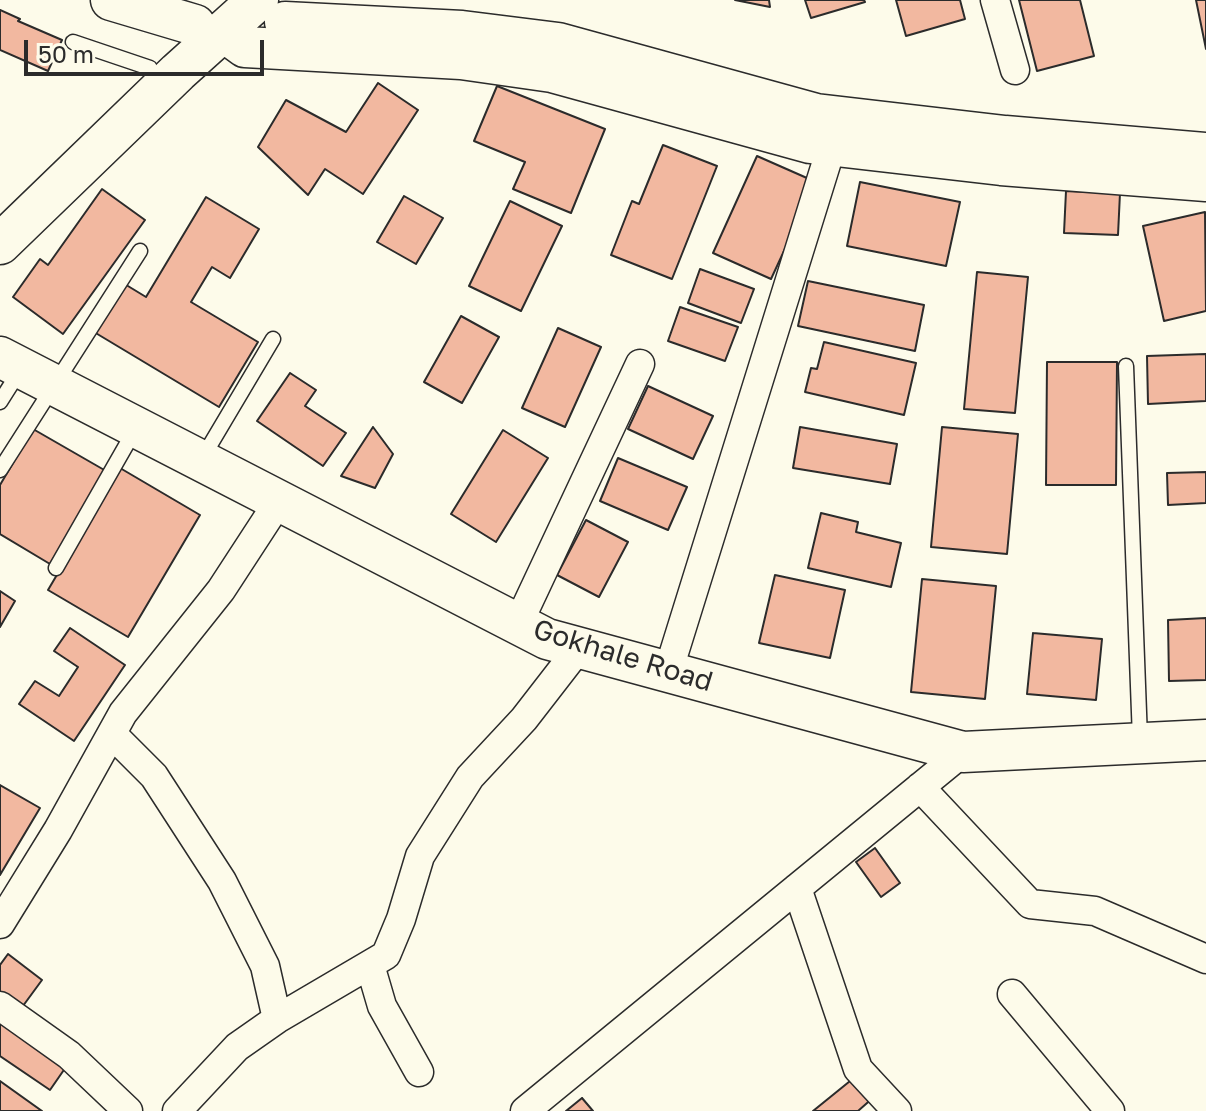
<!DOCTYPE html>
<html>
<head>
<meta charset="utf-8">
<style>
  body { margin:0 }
  #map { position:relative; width:1206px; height:1111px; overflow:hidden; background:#fdfbea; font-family:"Golos Text",sans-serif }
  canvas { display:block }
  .scale { position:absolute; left:24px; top:40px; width:240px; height:36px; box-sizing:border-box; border:4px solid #2b2b2b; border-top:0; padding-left:10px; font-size:24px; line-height:28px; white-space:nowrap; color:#2b2b2b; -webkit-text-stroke:6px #fdfbea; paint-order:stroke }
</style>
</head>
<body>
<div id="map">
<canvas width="1206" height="1111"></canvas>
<div class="scale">50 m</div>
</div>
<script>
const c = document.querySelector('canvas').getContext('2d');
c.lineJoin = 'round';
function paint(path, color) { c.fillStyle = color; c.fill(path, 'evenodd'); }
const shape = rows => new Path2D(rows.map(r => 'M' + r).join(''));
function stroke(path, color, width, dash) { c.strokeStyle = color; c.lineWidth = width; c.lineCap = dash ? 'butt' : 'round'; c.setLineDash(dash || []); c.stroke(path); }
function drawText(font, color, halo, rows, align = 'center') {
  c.font = font + ' "Golos Text",sans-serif'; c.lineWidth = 6; c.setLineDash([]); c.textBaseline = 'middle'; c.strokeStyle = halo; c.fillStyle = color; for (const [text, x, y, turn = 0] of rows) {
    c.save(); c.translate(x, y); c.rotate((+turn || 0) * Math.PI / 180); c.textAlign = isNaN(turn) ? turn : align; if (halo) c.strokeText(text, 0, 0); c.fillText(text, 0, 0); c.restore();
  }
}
const building = shape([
  [735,0,769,0,770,7,735,0],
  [805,0,864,0,865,2,811,18,805,0],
  [896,0,960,0,965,19,906,36,896,0],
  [1019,0,1080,0,1094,56,1037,71,1019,0],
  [1196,0,1206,0,1206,49,1196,0],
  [0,10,20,19,18,21,62,40,48,71,0,50,0,10],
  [378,83,418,110,363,194,325,169,308,195,258,147,286,100,346,132,378,83],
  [497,86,605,129,571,213,513,189,525,162,474,141,497,86],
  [663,145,717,166,672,279,611,255,632,201,639,204,663,145],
  [757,156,816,182,771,279,713,253,757,156],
  [860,182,960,202,946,266,847,246,860,182],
  [102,189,145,220,63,334,13,297,40,259,48,265,102,189],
  [1066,191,1120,193,1118,235,1064,233,1066,191],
  [404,196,443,218,416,264,377,242,404,196],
  [206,197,259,229,230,278,212,267,191,302,258,342,219,407,94,332,123,283,146,297,206,197],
  [510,201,562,226,521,311,469,286,510,201],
  [1205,212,1206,311,1164,321,1143,226,1205,212],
  [700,269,754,289,741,323,688,303,700,269],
  [977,272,1028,277,1015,413,964,409,977,272],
  [808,281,924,305,915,351,798,326,808,281],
  [680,307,738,327,725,361,668,341,680,307],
  [461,316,499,337,462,403,424,382,461,316],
  [558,328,601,347,565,427,522,408,558,328],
  [824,342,916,363,904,415,805,392,811,368,817,369,824,342],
  [1206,354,1206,401,1148,404,1147,356,1206,354],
  [1047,362,1117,362,1116,485,1046,485,1047,362],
  [290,373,316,390,305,406,346,433,323,466,257,421,290,373],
  [648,386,713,416,693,459,628,429,648,386],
  [373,427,393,454,375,488,341,476,373,427],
  [800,427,897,444,890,484,793,468,800,427],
  [942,427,1018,434,1007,554,931,547,942,427],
  [33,429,106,471,50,564,0,534,0,485,33,429],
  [503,430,548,458,496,542,451,514,503,430],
  [618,458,687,487,668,530,600,501,618,458],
  [120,468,200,515,128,637,48,590,120,468],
  [1206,472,1206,503,1168,505,1167,473,1206,472],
  [821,513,858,522,856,532,901,543,891,587,808,568,821,513],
  [586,520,628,542,599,597,557,575,586,520],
  [775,575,845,590,830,658,759,643,775,575],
  [922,579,996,586,985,699,911,692,922,579],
  [0,591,15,601,0,627,0,591],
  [1206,618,1206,680,1169,681,1168,620,1206,618],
  [70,628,125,665,74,741,19,704,35,681,59,696,78,667,54,651,70,628],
  [1033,633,1102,639,1096,700,1027,694,1033,633],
  [0,785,40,808,0,875,0,785],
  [875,848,900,883,881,897,856,862,875,848],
  [8,954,42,980,20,1010,0,995,0,965,8,954],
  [0,1017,68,1064,50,1090,0,1056,0,1017],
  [855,1077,875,1096,858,1111,813,1111,855,1077],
  [0,1081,42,1111,0,1111,0,1081],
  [582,1098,593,1111,566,1111,582,1098]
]);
paint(building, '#f2b8a0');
stroke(building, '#2b2b2b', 2);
const lane = shape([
  [73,42,150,68],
  [1126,366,1140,739],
  [0,402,19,372],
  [203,457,273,339],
  [0,470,140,251],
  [56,568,136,428]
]);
const street = shape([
  [995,0,1015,70],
  [518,624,640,364],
  [668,672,832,145],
  [112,734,154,776,222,881,265,966,277,1019,237,1047,177,1111],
  [920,787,1030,904,1095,911,1206,959],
  [797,888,858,1069,897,1111],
  [0,924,58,830,123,713,221,590,279,501],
  [370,965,382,1006,419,1072],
  [1012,994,1110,1111],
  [0,1006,69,1055,128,1111],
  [277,1019,386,955,401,919,420,856,470,777,524,719,579,648],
  [525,1111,963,752]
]);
const secondary = shape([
  [111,0,195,25],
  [285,22,462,31,558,43,816,114,1005,136,1206,153],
  [223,31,245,47,461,59,552,72,810,143,1001,165,1206,181],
  [0,244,178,72,258,0],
  [0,357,547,639,963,752,1206,740]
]);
stroke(lane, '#2b2b2b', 17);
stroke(street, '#2b2b2b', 31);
stroke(secondary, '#2b2b2b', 43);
stroke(lane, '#fdfbea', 14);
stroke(street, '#fdfbea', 28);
stroke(secondary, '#fdfbea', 40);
drawText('28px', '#2b2b2b', '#fdfbea', [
  ["Gokhale Road",623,656,17]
]);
</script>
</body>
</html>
